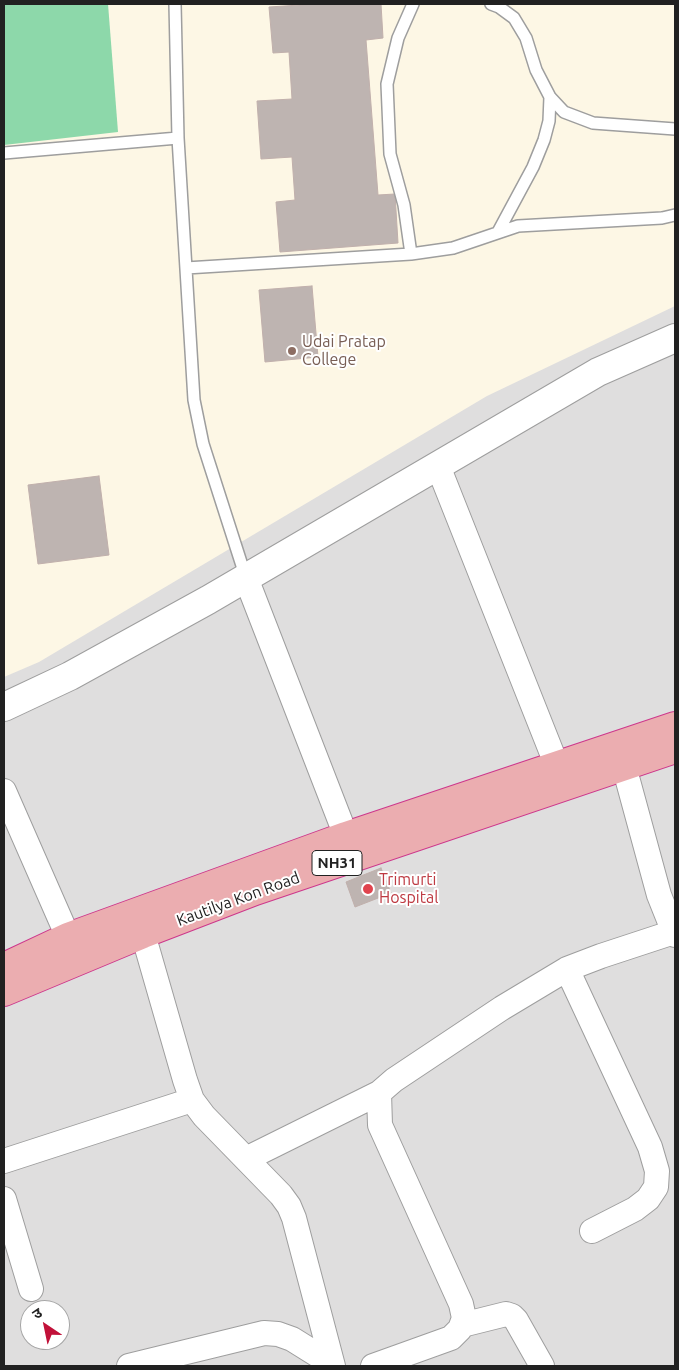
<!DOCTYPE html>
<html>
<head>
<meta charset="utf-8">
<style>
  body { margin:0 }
  #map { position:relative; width:679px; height:1370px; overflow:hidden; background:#f0ece8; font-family:Ubuntu,"Noto Sans Devanagari",sans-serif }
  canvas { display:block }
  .frame { position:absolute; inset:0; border:5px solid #212121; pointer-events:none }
  .north { position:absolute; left:20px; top:1300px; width:50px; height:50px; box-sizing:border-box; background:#fff; border:1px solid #a6a6a6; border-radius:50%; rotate:326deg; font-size:14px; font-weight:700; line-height:20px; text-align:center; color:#212121 }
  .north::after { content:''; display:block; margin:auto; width:18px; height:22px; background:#c11139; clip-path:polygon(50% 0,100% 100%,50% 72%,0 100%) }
</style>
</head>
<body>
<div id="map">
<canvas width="679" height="1370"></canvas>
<div class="frame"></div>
<div class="north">उ</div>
</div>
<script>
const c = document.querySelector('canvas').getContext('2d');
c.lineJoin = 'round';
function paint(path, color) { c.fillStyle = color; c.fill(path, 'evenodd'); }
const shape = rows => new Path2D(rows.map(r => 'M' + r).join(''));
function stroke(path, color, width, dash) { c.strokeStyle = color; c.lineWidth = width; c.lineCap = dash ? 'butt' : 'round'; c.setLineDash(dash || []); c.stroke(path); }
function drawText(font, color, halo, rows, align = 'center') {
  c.font = font + ' Ubuntu,sans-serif'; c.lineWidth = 4; c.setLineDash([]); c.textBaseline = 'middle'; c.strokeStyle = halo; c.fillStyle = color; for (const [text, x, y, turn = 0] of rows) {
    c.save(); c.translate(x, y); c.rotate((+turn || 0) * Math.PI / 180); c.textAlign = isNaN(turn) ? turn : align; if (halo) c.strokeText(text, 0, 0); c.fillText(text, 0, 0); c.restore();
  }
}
paint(shape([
  [4,4,675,4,675,1366,4,1366],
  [30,1310,60,1310,60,1340,30,1340]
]), '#dfdede');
paint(shape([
  [4,4,675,4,675,306,487,396,39,662,4,677]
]), '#fdf7e5');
paint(shape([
  [4,4,108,4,118,132,4,145]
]), '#8dd8aa');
const building = shape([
  [315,4,381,4,383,38,366,40,378,195,395,194,398,243,280,252,276,202,295,200,292,157,261,159,257,101,292,99,289,52,273,53,269,7,315,4],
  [312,286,318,357,265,362,259,290,312,286],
  [99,476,109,555,38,564,28,485,99,476],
  [381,868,391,893,355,907,346,882,381,868]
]);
paint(building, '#beb4b1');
stroke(building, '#c1b0ac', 1);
const service = shape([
  [175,4,178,138,194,400,203,444,246,578],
  [491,4,499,7,514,18,526,38,536,70,550,97,564,112,593,123,675,129],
  [4,153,178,138],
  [498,232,533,167,544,140,549,121,550,97],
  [411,254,404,205,390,154,387,84,398,38,413,4],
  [186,268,411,254,453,248,518,226,662,218,675,215]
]);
const minor = shape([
  [438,466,557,766],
  [246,578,346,836],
  [619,748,659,895,675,935],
  [4,791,68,937],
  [143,934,185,1080,192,1100,204,1116,281,1195,289,1206,294,1218,333,1366],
  [567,969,650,1147,657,1171,656,1187,648,1199,635,1209,592,1231],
  [246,1159,379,1093],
  [4,1161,192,1100],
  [4,1199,31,1289],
  [462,1325,506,1314,512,1316,516,1320,542,1366],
  [129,1366,264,1333,278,1334,292,1339,332,1364],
  [373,1366,451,1338,460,1329,464,1318,461,1304,380,1125,379,1093,394,1080,502,1008,567,969,601,956,674,932]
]);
const tertiary = shape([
  [4,707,70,676,208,600,598,372,675,338]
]);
const trunk = shape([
  [4,967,68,937,346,836,675,726],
  [4,992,143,934,255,891,675,749]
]);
stroke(service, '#9e9e9e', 14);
stroke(minor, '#9e9e9e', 26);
stroke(tertiary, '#9e9e9e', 30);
stroke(trunk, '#cd378c', 30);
stroke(service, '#fff', 11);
stroke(minor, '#fff', 24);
stroke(tertiary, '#fff', 28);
stroke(trunk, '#ebadb0', 28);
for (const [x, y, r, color] of [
  [292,351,5,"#8d6e63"],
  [368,889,6,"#e0444e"]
]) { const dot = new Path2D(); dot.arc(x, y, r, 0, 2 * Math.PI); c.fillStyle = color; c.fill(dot); stroke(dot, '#fff', 2); }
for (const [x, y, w] of [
  [337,863,50]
]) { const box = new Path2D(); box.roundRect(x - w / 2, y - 12.5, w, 25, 4); c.fillStyle = '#fff'; c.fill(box); stroke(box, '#212121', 1); }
drawText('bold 15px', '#212121', null, [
  ["NH31",337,863]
]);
drawText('16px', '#785e54', '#fff', [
  ["Udai Pratap",302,342],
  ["College",302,360]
], 'left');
drawText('16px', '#be3a42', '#fff', [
  ["Trimurti",379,880],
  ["Hospital",379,898]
], 'left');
drawText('16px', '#212121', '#fff', [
  ["Kautilya Kon Road",238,899,-20]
]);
</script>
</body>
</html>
